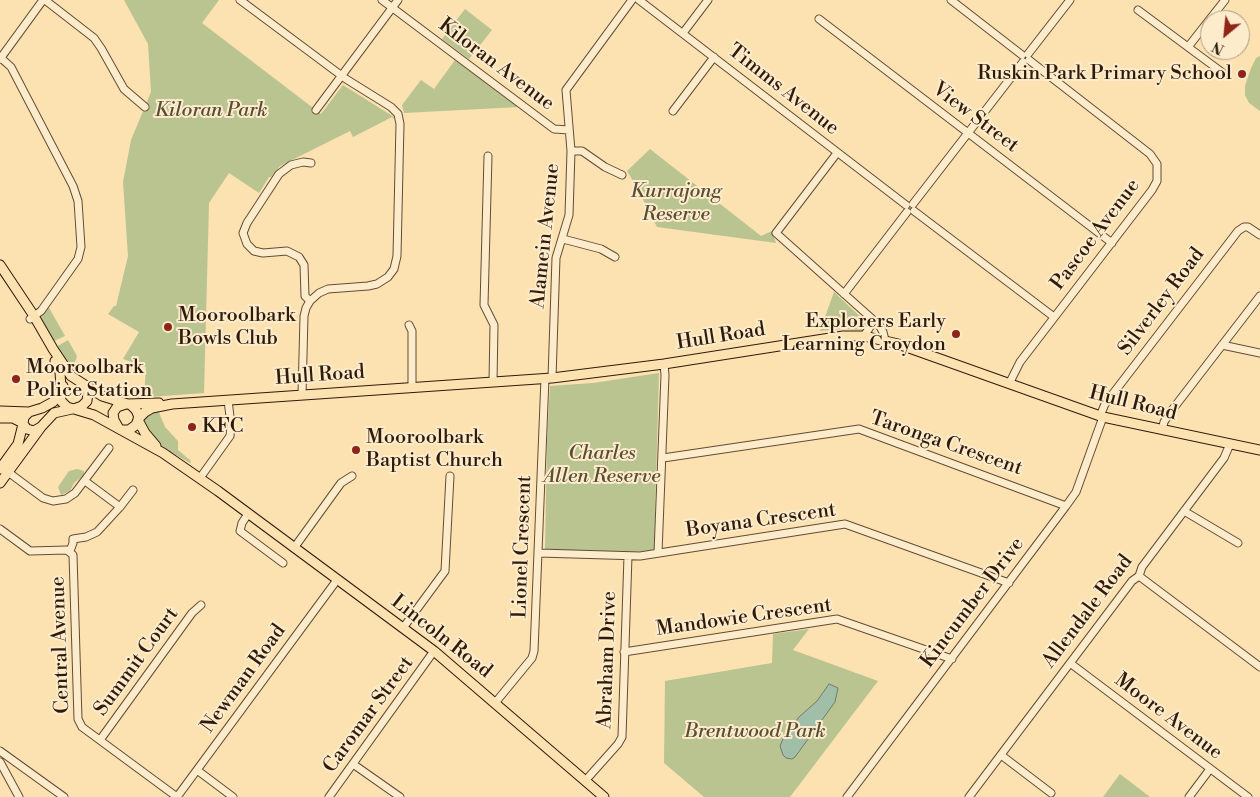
<!DOCTYPE html>
<html>
<head>
<meta charset="utf-8">
<style>
  body { margin:0 }
  #map { position:relative; width:1260px; height:797px; overflow:hidden; background:#fce1b1; font-family:"Libre Bodoni",serif }
  canvas { display:block }
  .north { position:absolute; left:1200px; top:10px; width:50px; height:50px; box-sizing:border-box; background:#fdeccc; border:1px solid #ab987f; border-radius:50%; rotate:208deg; font-size:14px; font-weight:700; line-height:20px; text-align:center; color:#301a0c }
  .north::after { content:''; display:block; margin:auto; width:18px; height:22px; background:#8f2418; clip-path:polygon(50% 0,100% 100%,50% 72%,0 100%) }
</style>
</head>
<body>
<div id="map">
<canvas width="1260" height="797"></canvas>
<div class="north">N</div>
</div>
<script>
const c = document.querySelector('canvas').getContext('2d');
c.lineJoin = 'round';
function paint(path, color) { c.fillStyle = color; c.fill(path, 'evenodd'); }
const shape = rows => new Path2D(rows.map(r => 'M' + r).join(''));
function stroke(path, color, width, dash) { c.strokeStyle = color; c.lineWidth = width; c.lineCap = dash ? 'butt' : 'round'; c.setLineDash(dash || []); c.stroke(path); }
function drawText(font, color, halo, rows, align = 'center') {
  c.font = font + ' "Libre Bodoni",serif'; c.lineWidth = 4; c.setLineDash([]); c.textBaseline = 'middle'; c.strokeStyle = halo; c.fillStyle = color; for (const [text, x, y, turn = 0] of rows) {
    c.save(); c.translate(x, y); c.rotate((+turn || 0) * Math.PI / 180); c.textAlign = isNaN(turn) ? turn : align; if (halo) c.strokeText(text, 0, 0); c.fillText(text, 0, 0); c.restore();
  }
}
paint(shape([
  [124,0,219,0,202,23,321,114,343,85,394,117,394,119,392,117,353,137,350,131,280,166,271,177,269,177,259,193,229,173,209,203,204,393,136,398,120,386,136,397,144,397,146,367,123,359,139,332,108,314,114,306,116,306,128,256,123,182,131,140,151,92,148,44],
  [465,9,492,30,469,59,442,39],
  [1260,56,1260,111,1249,103,1245,95,1245,86,1251,68,1256,58],
  [455,60,519,107,404,113,402,105,421,80,434,89],
  [650,149,761,236,772,231,776,243,657,227,635,184,627,171],
  [834,292,867,323,866,329,863,330,842,329,820,331],
  [48,306,65,336,54,341,40,320],
  [68,340,77,356,72,371,56,347],
  [659,373,654,550,626,553,545,550,547,441,550,386,593,383],
  [158,410,165,427,178,441,178,450,191,461,190,463,164,448,153,439,144,422,144,419,147,414],
  [77,469,84,471,84,475,74,483,70,491,61,495,58,487,69,471],
  [809,629,793,650,878,681,790,797,704,797,664,763,665,681,772,663,773,634],
  [1120,774,1150,797,1103,797]
]), '#b9c491');
const water = shape([
  [829,684,838,688,835,702,795,757,792,759,786,758,783,755,780,746,783,739,799,717,817,701,829,684]
]);
paint(water, '#a0bea8');
stroke(water, '#737c6a', 1);
const minor = shape([
  [45,0,94,38,101,48,124,89,145,107],
  [240,0,346,79,391,107,398,114,400,124,397,256,394,269,388,277,377,284,368,286,328,289,319,293,310,301,306,308,304,316,302,395],
  [382,0,554,129,569,130],
  [639,0,906,205],
  [951,0,1022,55],
  [1138,10,1223,73],
  [819,19,1112,243],
  [683,33,708,0],
  [1188,47,1225,0],
  [1028,54,1070,0],
  [1,58,11,67,73,186,78,201,81,247,78,259,41,311,30,319],
  [0,59,43,0],
  [316,110,398,0],
  [673,111,714,57],
  [571,151,582,151,605,167,622,175],
  [837,153,776,233,879,325,883,332,885,340],
  [488,156,484,305,494,325,493,382],
  [913,204,1023,62],
  [914,211,1054,317],
  [563,239,601,249,615,257],
  [844,294,907,212],
  [310,301,305,296,304,265,299,257,287,251,263,253,254,251,247,244,243,233,247,223,279,174,291,165,303,162,311,163],
  [409,325,412,331,412,387],
  [864,336,870,327,872,320],
  [1222,345,1260,353],
  [552,378,556,258,569,215,571,151,566,90,632,0],
  [1009,384,1020,362,1152,190,1157,181,1157,164,1150,154,1029,60],
  [1100,416,1105,404,1238,231,1244,227,1248,227,1260,235],
  [1162,430,1164,422,1169,414,1260,296],
  [663,458,859,429,1066,506],
  [8,472,43,498,53,501,66,499,75,493,109,448],
  [200,478,230,436,231,425,228,400],
  [120,507,133,490],
  [1184,511,1238,543],
  [248,514,242,523,240,531,283,563],
  [0,529,30,551,67,550,73,555,78,719,82,727,177,797],
  [294,548,341,483,352,476],
  [70,551,73,543,73,539,86,537,97,532,120,507,85,481],
  [539,553,640,556,845,524,1009,583],
  [658,553,665,375,664,364],
  [1139,576,1260,667],
  [403,628,445,571,450,476],
  [624,652,837,619,952,659],
  [1070,663,1248,797],
  [495,703,532,658,534,651,545,378],
  [100,740,192,613,201,605],
  [0,751,64,797],
  [1001,755,1051,793],
  [0,762,19,797],
  [353,764,400,797],
  [197,770,233,797],
  [585,781,618,744,622,737,628,556],
  [177,797,337,580],
  [329,797,434,651],
  [847,797,1066,506,1076,492,1103,417],
  [969,797,1132,581,1139,576,1142,567,1224,458,1230,444],
  [1189,797,1210,769]
]);
const major = shape([
  [0,265,34,316,53,349,71,376,102,396,131,405,136,410,139,417,136,425,129,430,122,430],
  [55,361,60,372,61,389],
  [63,386,60,392,61,401,67,407,74,409,82,406,87,401,88,392,84,385],
  [127,404,159,403],
  [74,409,94,415,163,453,218,491,434,651,604,797],
  [0,411,29,412,42,408,53,402,60,391],
  [29,412,24,417,23,424,27,429,34,431,41,427,54,413,72,409],
  [0,418,13,418,23,423],
  [138,419,145,412,152,408,172,404,552,378,664,364,843,336,864,336,898,344,1103,417,1260,450],
  [138,420,145,433,156,446],
  [118,427,114,420,113,413,117,407,126,404],
  [0,469,18,444,23,424],
  [0,483,41,427]
]);
stroke(minor, '#634c35', 9);
stroke(major, '#301a0c', 11);
stroke(minor, '#fdeccc', 7);
stroke(major, '#fce1b1', 9);
for (const [x, y, r, color] of [
  [1242,74,5,"#8f2418"],
  [168,327,5,"#8f2418"],
  [956,334,5,"#8f2418"],
  [16,379,5,"#8f2418"],
  [192,427,5,"#8f2418"],
  [356,450,5,"#8f2418"]
]) { const dot = new Path2D(); dot.arc(x, y, r, 0, 2 * Math.PI); c.fillStyle = color; c.fill(dot); stroke(dot, '#fdeccc', 2); }
drawText('20px', '#301a0c', '#fdeccc', [
  ["Kiloran Avenue",496,65,37],
  ["Timms Avenue",783,90,38],
  ["View Street",975,118,37],
  ["Pascoe Avenue",1096,235,-53],
  ["Alamein Avenue",546,236,-84],
  ["Silverley Road",1162,302,-53],
  ["Hull Road",721,337,-9],
  ["Hull Road",320,376,-4],
  ["Hull Road",1133,404,14],
  ["Taronga Crescent",946,444,19],
  ["Boyana Crescent",761,521,-8],
  ["Lionel Crescent",523,547,-88],
  ["Kincumber Drive",973,603,-53],
  ["Allendale Road",1088,612,-53],
  ["Mandowie Crescent",744,618,-8],
  ["Lincoln Road",441,637,38],
  ["Central Avenue",61,645,-92],
  ["Abraham Drive",608,660,-88],
  ["Summit Court",137,662,-54],
  ["Newman Road",244,679,-54],
  ["Caromar Street",369,715,-54],
  ["Moore Avenue",1168,717,37]
]);
drawText('20px', '#301a0c', '#fdeccc', [
  ["Ruskin Park Primary School",1232,74,"right"],
  ["Mooroolbark",178,316],
  ["Bowls Club",178,339],
  ["Explorers Early",946,322,"right"],
  ["Learning Croydon",946,345,"right"],
  ["Mooroolbark",26,368],
  ["Police Station",26,391],
  ["KFC",202,427],
  ["Mooroolbark",366,438],
  ["Baptist Church",366,461]
], 'left');
drawText('italic 20px', '#594d34', '#fdeccc', [
  ["Kiloran Park",211,111],
  ["Kurrajong",676,192],
  ["Reserve",676,215],
  ["Charles",602,454],
  ["Allen Reserve",602,477],
  ["Brentwood Park",755,732]
]);
</script>
</body>
</html>
